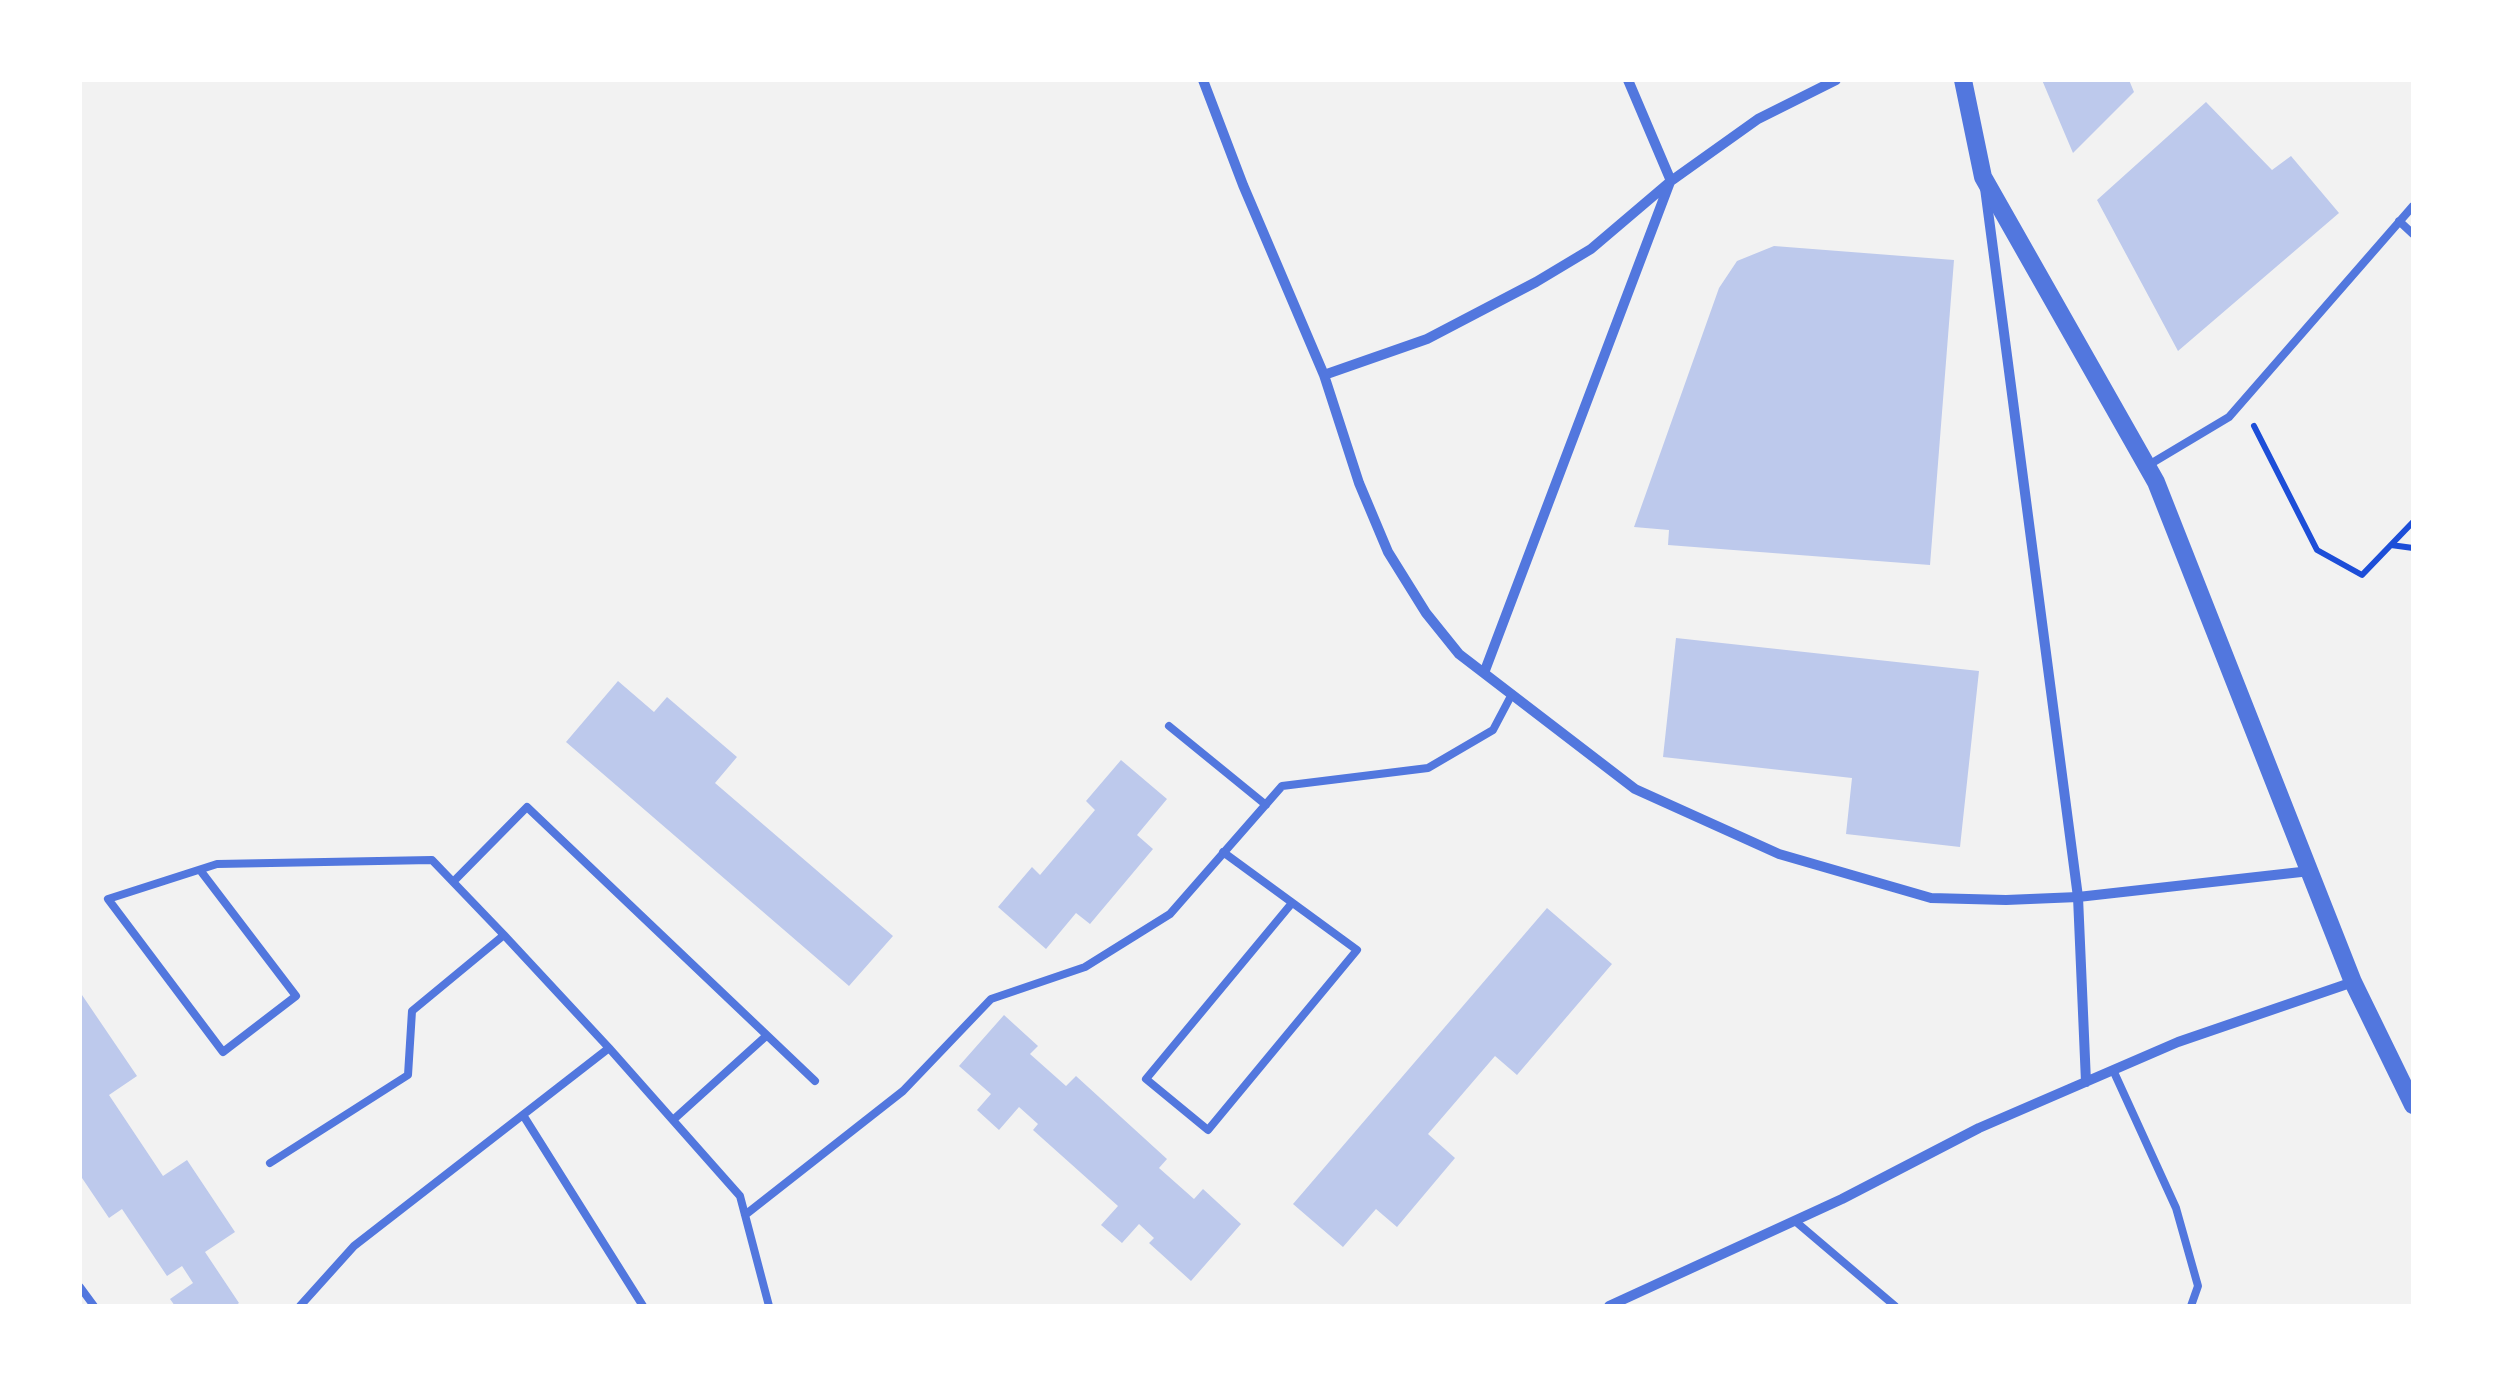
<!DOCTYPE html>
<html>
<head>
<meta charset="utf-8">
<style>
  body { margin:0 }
  #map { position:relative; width:2493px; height:1386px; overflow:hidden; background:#f2f2f2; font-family:"Golos Text",sans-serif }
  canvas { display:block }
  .frame { position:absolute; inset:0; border:82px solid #fff; pointer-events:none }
</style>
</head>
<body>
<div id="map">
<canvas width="2493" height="1386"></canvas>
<div class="frame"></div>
</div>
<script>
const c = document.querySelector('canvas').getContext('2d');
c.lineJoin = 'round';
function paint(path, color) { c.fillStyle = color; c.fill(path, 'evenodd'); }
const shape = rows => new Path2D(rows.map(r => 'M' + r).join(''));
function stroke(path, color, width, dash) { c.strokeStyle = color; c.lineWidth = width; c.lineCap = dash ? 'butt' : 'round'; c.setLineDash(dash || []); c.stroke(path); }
paint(shape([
  [2042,80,2129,80,2134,92,2073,153],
  [2206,102,2272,170,2291,156,2339,213,2178,351,2097,200],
  [1774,246,1954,260,1930,565,1668,545,1669,530,1634,527,1719,288,1737,261],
  [1676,638,1979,671,1960,847,1846,834,1852,778,1663,757],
  [618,681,654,712,667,697,737,757,715,783,893,936,849,986,566,742],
  [1121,760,1167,799,1137,835,1153,849,1090,924,1076,913,1046,949,998,907,1032,867,1040,875,1095,810,1086,801],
  [1547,908,1612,964,1517,1075,1495,1056,1428,1134,1455,1158,1397,1227,1376,1209,1343,1247,1293,1204],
  [82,995,137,1076,109,1095,163,1176,187,1160,235,1232,205,1252,239,1303,235,1306,175,1306,170,1299,193,1283,182,1266,167,1276,122,1209,109,1218,80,1175],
  [1004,1015,1038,1046,1030,1054,1066,1086,1076,1076,1167,1159,1159,1168,1194,1199,1203,1189,1241,1224,1191,1281,1149,1243,1154,1238,1139,1224,1122,1243,1101,1225,1118,1206,1033,1130,1038,1124,1019,1107,999,1130,977,1110,991,1094,959,1066]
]), '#bdc9ec');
stroke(shape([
  [2254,426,2317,550,2362,575,2413,522],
  [2391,545,2413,548]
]), '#1d4ed8', 6);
stroke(shape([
  [2399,221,2413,234],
  [2147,466,2229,417,2413,206],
  [1169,726,1266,805],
  [1223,852,1357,950,1208,1130,1146,1079,1292,903],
  [200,870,296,996,223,1052,108,899,217,864,432,860,504,935],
  [453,882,527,807,815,1081],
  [2113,1070,2176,1208,2198,1286,2191,1306],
  [523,1115,643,1306],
  [673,1120,765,1037],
  [270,1163,408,1075,412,1011,504,935,609,1048],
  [745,1215,903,1091,991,999,1085,967,1170,914,1282,786,1428,768,1493,730,1512,694],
  [1795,1221,1895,1306],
  [80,1287,94,1306],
  [300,1306,354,1246,609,1048,740,1196,769,1306]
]), '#5277de', 8);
stroke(shape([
  [1203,80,1243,185,1324,375,1359,483,1388,552,1426,613,1459,654,1635,789,1779,854,1931,898,2006,900,2078,897,1985,188],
  [1628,80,1671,181],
  [1324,375,1427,339,1536,282,1591,249,1671,181,1758,119,1836,80],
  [1484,673,1670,182],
  [2086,1082,2078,897,2310,871],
  [1609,1306,1842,1199,1979,1128,2178,1042,2353,982]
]), '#5277de', 10);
stroke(shape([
  [1963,80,1983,177,2156,482,2353,982,2413,1105]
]), '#5277de', 18);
</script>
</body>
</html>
